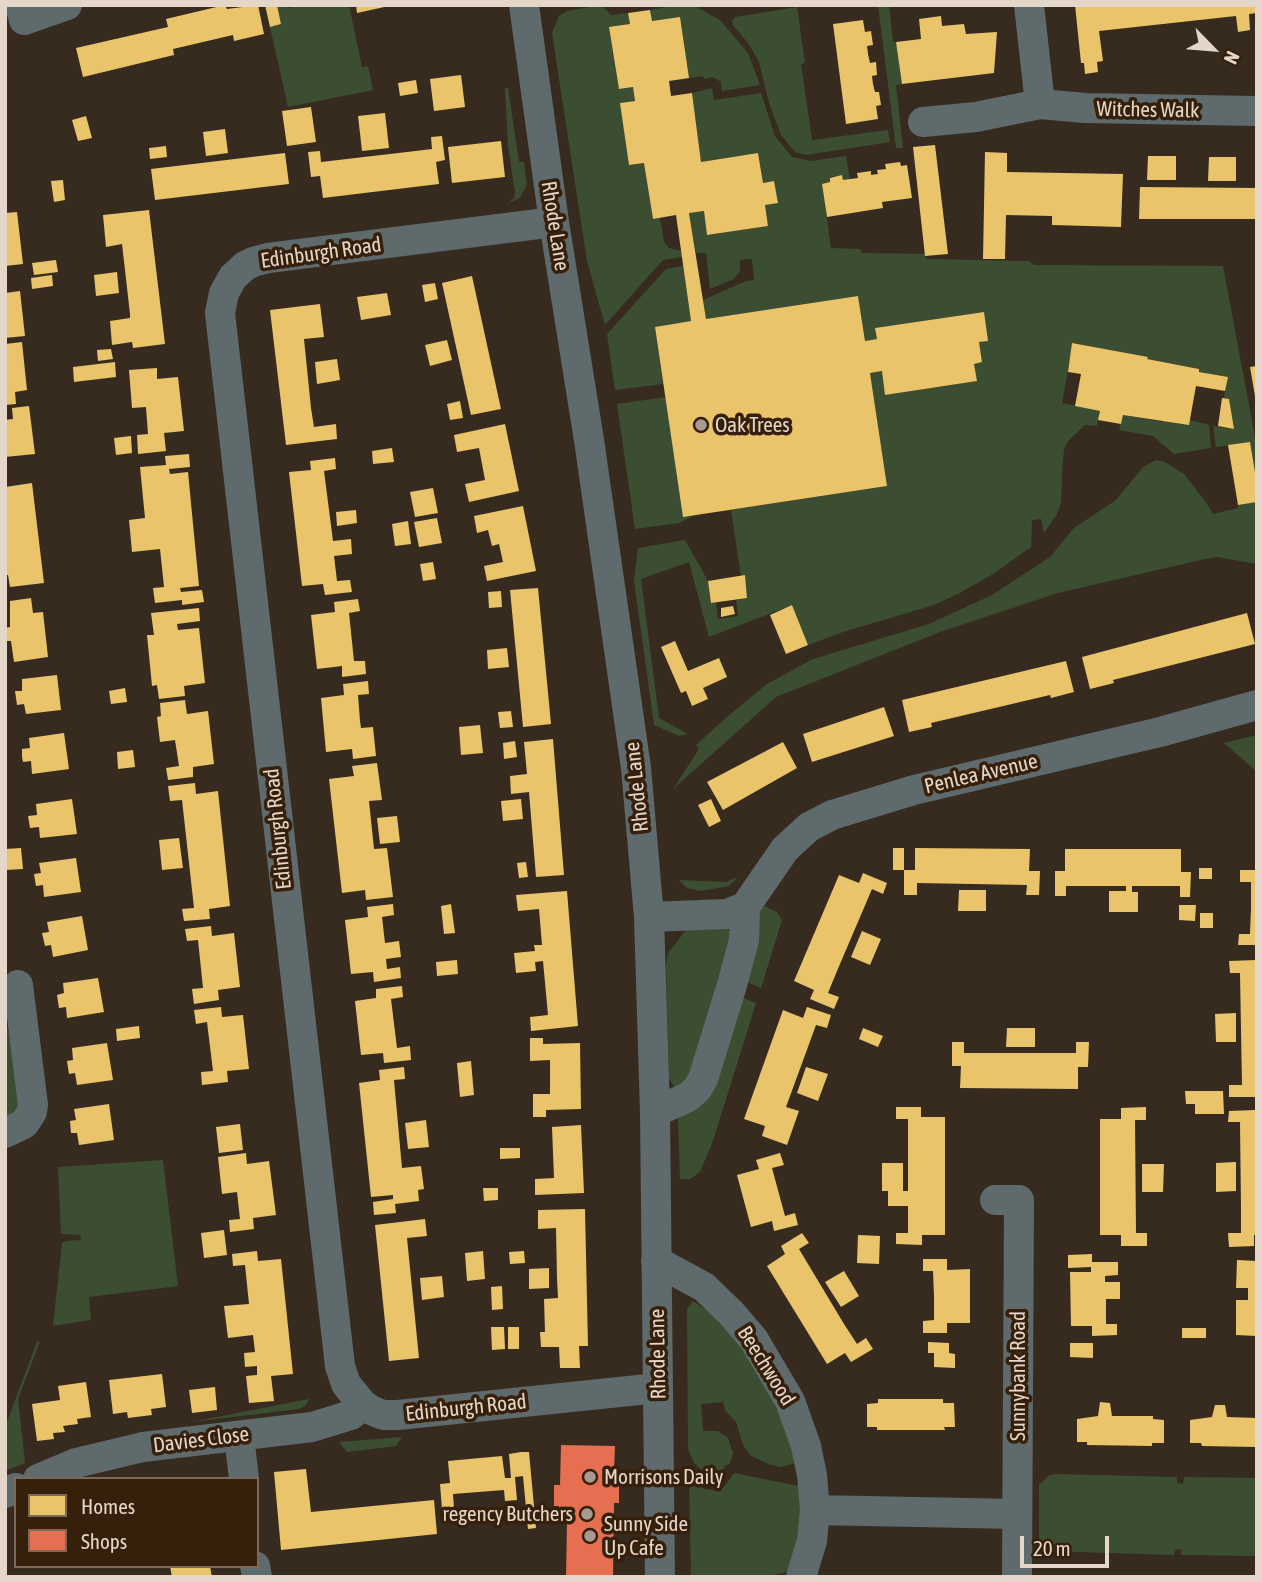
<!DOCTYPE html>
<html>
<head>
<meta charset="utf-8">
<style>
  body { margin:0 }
  #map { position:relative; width:1262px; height:1582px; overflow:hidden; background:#372b20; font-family:"Asap Condensed",sans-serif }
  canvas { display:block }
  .frame { position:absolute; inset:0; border:7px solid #e5d6ca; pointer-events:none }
  .legend { position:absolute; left:14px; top:1477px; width:245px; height:91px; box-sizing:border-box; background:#36200c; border:2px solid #7c6958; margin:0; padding:9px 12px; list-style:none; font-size:21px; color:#e5d6ca }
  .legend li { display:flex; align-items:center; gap:14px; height:35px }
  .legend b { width:35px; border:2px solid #7c6958 }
  .north { position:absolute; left:1178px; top:14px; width:70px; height:70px; -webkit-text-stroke:5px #36200c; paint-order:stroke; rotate:115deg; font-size:19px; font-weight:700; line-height:28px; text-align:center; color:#e5d6ca }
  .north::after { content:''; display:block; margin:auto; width:24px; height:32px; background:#e5d6ca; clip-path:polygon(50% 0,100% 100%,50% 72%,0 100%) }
  .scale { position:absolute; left:1020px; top:1536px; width:89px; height:32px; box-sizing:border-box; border:4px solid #e5d6ca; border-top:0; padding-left:9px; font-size:21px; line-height:24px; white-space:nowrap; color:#e5d6ca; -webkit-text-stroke:5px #36200c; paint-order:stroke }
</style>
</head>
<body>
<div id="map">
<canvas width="1262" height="1582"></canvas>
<div class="frame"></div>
<ul class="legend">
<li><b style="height:19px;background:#e9c46a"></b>Homes</li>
<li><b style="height:19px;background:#e76f51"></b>Shops</li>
</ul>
<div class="north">N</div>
<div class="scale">20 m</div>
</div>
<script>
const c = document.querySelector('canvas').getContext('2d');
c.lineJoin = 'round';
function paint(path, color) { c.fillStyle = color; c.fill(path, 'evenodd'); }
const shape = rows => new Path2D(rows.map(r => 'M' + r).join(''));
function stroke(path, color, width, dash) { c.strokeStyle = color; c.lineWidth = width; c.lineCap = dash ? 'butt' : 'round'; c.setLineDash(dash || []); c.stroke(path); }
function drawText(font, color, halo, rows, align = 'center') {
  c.font = font + ' "Asap Condensed",sans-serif'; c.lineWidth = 7; c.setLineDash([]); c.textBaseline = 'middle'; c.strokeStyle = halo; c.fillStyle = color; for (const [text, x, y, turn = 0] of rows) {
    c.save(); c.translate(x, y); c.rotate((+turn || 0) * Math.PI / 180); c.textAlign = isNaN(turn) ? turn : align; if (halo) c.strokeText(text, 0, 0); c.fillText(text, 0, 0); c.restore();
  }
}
paint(shape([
  [277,5,287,5,288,8,300,5,349,5,362,67,368,66,373,90,288,107,270,27,281,24],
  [678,5,693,5,720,20,748,53,760,85,722,91,721,82,713,77,704,79,703,76,689,78,680,17,652,21,650,10],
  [878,5,889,5,893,42,896,42,902,84,896,85,903,148,896,148],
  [595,6,603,7,611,15,628,13,630,24,609,28,619,89,633,87,635,101,621,103,629,165,644,163,653,219,660,218,664,242,669,248,681,251,682,257,663,260,605,325,587,261,552,33,559,16,567,11],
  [797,7,805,63,801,64,812,140,888,130,890,142,806,155,795,152,781,135,770,106,759,62,748,43,733,25,732,21,735,17],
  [505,88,508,88,519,162,524,162,527,185,520,198,507,204,514,198,515,192,508,146],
  [712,88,714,100,761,93,775,136,792,157,811,161,846,156,850,180,843,180,842,176,830,177,830,182,822,184,831,248,860,249,862,253,925,254,926,259,1029,261,1034,265,1223,266,1257,448,1257,484,1250,442,1216,447,1213,426,1233,429,1229,399,1224,398,1227,377,1199,372,1199,369,1147,359,1147,357,1073,343,1062,403,1100,411,1097,426,1085,425,1068,441,1064,449,1062,472,1061,503,1057,514,1044,533,1041,519,1032,520,1031,547,993,574,958,594,934,605,843,632,808,645,792,605,709,637,689,562,641,579,659,718,688,734,679,736,654,725,634,581,638,548,685,540,708,581,711,603,716,603,718,619,738,616,736,600,747,598,745,576,741,576,731,510,887,486,870,373,882,371,886,395,977,381,974,364,982,362,979,342,987,341,983,312,876,328,877,339,865,341,858,296,706,319,703,300,746,281,754,280,752,259,740,260,740,271,734,279,710,289,706,253,696,253,689,213,704,211,708,235,768,226,765,205,774,181,763,183,758,153,701,162,692,93],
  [683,266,691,321,655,327,663,384,615,390,607,334,666,269],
  [666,397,695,515,679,523,635,529,617,404],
  [1123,415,1162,422,1163,420,1190,420,1209,425,1211,448,1174,454,1153,436,1119,430],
  [1156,460,1165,462,1184,474,1205,501,1213,514,1238,508,1238,505,1257,502,1257,564,1217,557,1205,559,1058,593,940,632,776,697,673,789,699,749,696,745,728,716,767,684,813,659,929,624,992,595,1050,557,1074,528,1116,500,1143,467],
  [1257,735,1257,772,1224,743],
  [738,877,729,886,701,891,687,888,679,880,726,882],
  [764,906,777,912,782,920,761,988,740,979,759,913],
  [723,927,729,930,734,938,699,1073,675,1087,669,1079,666,967,668,953,686,930],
  [741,997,756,1003,713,1141,700,1172,690,1179,680,1179,678,1118],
  [5,1015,22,1100,17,1113,5,1120],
  [163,1160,178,1286,89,1297,91,1320,53,1326,62,1243,66,1241,81,1240,80,1235,61,1234,58,1167],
  [693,1301,711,1313,753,1360,777,1398,796,1463,781,1467,768,1464,750,1455,743,1445,736,1422,725,1410,723,1402,701,1404,703,1431,718,1431,728,1438,733,1453,730,1463,725,1466,720,1475,712,1480,694,1463,688,1449,687,1309],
  [40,1341,18,1399,25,1463,5,1471,5,1427,37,1342],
  [309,1399,306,1405,299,1409,191,1422],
  [402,1437,396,1446,347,1452,339,1442],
  [734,1473,798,1486,803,1513,795,1567,783,1573,762,1577,691,1577,689,1474,704,1489,715,1490,724,1487],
  [1055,1474,1177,1477,1177,1483,1183,1484,1184,1477,1257,1478,1257,1556,1181,1555,1181,1549,1175,1550,1174,1555,1046,1551,1042,1549,1039,1540,1039,1485,1048,1476]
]), '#3c4e32');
paint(shape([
  [225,5,227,9,258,5,264,34,234,41,233,35,173,49,174,55,83,77,76,48,168,27,166,19],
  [265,5,277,5,281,24,270,27],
  [356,5,389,5,389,6,357,13],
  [1075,5,1257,5,1257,13,1249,14,1250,30,1238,32,1236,16,1099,31,1103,61,1097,62,1098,72,1085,74,1084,63,1081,63],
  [650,10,652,21,680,17,689,78,669,81,671,96,692,93,701,162,758,153,763,183,774,181,778,203,765,205,768,226,707,235,704,211,689,213,706,319,858,296,865,341,877,339,875,328,984,312,988,341,979,342,982,362,974,364,977,381,885,395,882,371,870,373,887,486,683,517,655,327,691,321,676,215,653,219,644,163,629,165,620,103,635,101,633,87,619,89,609,27,630,24,628,13],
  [941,16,942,26,964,24,966,34,997,32,994,73,902,84,896,42,921,39,919,19],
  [863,20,865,32,871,31,873,45,867,46,868,54,870,63,876,62,877,75,872,76,873,84,875,92,879,92,881,105,876,106,878,119,846,124,833,24],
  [461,75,465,107,434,111,430,79],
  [416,80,418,93,400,96,398,83],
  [311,107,316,142,287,146,282,111],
  [385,113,389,148,362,151,358,116],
  [86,116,92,138,78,141,72,120],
  [225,129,228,153,206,156,203,132],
  [442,136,445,160,436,162,439,184,323,198,320,176,311,177,308,152,320,151,321,162,407,152,432,149,431,137],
  [501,141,505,177,452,183,448,147],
  [935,145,948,254,925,256,913,147],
  [166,146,167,157,150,159,149,148],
  [985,152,1007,153,1007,172,1123,174,1121,227,1052,225,1052,216,1006,215,1005,259,983,259],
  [285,153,289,184,155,200,151,169],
  [1148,156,1176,156,1176,180,1147,180],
  [1209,157,1236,157,1236,181,1208,181],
  [900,162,901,166,907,165,912,198,882,202,883,208,827,217,822,184,830,182,830,178,842,175,843,180,858,178,857,173,871,171,871,175,878,174,877,170,886,169,885,164],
  [63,180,65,200,54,202,51,181],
  [1140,187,1257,188,1257,219,1139,219],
  [149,210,165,344,133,348,132,342,112,345,110,321,130,318,130,314,122,244,106,247,103,215],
  [17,212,23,264,5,266,5,213],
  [56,260,58,272,34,275,32,263],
  [117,272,119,293,96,296,94,275],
  [52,275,53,286,32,289,31,278],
  [472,276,501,409,471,415,442,283],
  [435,283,438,299,425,302,422,285],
  [20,291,25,336,5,338,5,293],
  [387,293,391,315,361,320,357,297],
  [320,304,324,337,304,339,311,408,314,427,336,424,337,439,286,445,270,310],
  [447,340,452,360,430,366,425,345],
  [22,342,27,390,15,392,16,404,5,405,5,344],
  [1072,343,1148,357,1147,359,1199,369,1199,372,1228,377,1225,391,1196,386,1189,425,1123,415,1121,424,1098,420,1100,411,1075,406,1081,374,1068,372],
  [111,349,113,359,98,361,97,350],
  [337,359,340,380,317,384,315,362],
  [115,362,116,377,74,382,73,367],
  [1257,366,1257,396,1255,396,1250,367],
  [157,368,157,379,178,377,184,431,164,433,166,451,138,454,137,435,148,434,146,407,132,408,129,370],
  [1222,398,1229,399,1234,429,1218,426],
  [460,401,463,418,450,420,447,404],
  [29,406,35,454,5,457,5,420,13,419,12,408],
  [505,424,519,491,469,502,465,484,485,480,479,448,457,452,454,435],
  [131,436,132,453,116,455,114,438],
  [1250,442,1257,484,1257,502,1238,505,1228,445],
  [392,448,394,462,373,464,372,451],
  [189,454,190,467,169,469,170,474,188,472,199,586,180,588,181,592,202,590,204,602,182,605,182,600,155,603,153,588,164,587,160,549,132,552,129,520,145,518,140,467,166,465,165,456],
  [335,458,336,469,324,471,333,541,351,539,352,554,334,556,337,581,350,580,352,592,325,595,323,584,302,586,289,472,311,470,310,461],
  [32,483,44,583,10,587,8,575,5,575,5,487],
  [433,488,438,513,415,517,410,492],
  [523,506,536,571,487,581,484,566,503,562,499,544,492,546,488,530,477,533,474,516],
  [356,510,357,523,337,526,336,512],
  [437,518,442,543,419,547,414,522],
  [408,521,411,544,395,546,392,524],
  [433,562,436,579,423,581,420,564],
  [745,575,747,598,711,603,708,581],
  [538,588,551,724,523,727,510,590],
  [501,591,502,607,489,608,488,592],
  [31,598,33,613,43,612,48,657,14,662,11,641,6,641,5,636,5,628,10,627,10,601],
  [358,599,360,611,349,613,354,661,365,661,366,674,342,677,342,666,317,669,311,615,335,612,334,602],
  [792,605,808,645,786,654,770,615],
  [733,606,735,614,721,617,721,608],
  [199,608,200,621,177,624,178,630,199,628,205,683,184,686,185,696,159,699,157,685,152,686,147,635,154,635,151,613],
  [1247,613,1255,644,1113,680,1114,683,1090,689,1082,657],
  [675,641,688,671,719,658,727,677,703,688,708,699,692,706,686,691,681,693,661,647],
  [507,648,509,667,488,669,487,650],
  [1066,661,1074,692,1051,698,1050,695,931,723,932,727,909,732,902,700],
  [57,675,61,710,26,714,24,704,17,705,15,691,22,691,22,679],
  [368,681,369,694,358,695,360,721,361,728,373,727,376,756,353,759,352,749,326,752,321,698,344,695,343,684],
  [125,688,127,702,111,704,109,691],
  [185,700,187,714,208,711,214,764,193,767,193,777,168,780,166,768,179,766,175,740,160,742,157,717,161,716,160,703],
  [884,707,894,736,812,762,803,734],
  [511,711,513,727,500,728,498,712],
  [480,725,483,753,461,755,459,727],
  [64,733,69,769,32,774,31,761,23,762,22,757,22,749,30,748,29,738],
  [553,739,564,875,536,877,529,792,511,794,510,776,527,774,524,742],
  [515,741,517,757,504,759,503,743],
  [783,742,797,768,723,810,707,782],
  [133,750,135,767,118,769,117,752],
  [377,763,382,800,369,801,374,849,387,848,393,897,366,900,365,890,342,893,329,779,354,776,352,766],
  [195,783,196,794,218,791,230,906,209,909,210,919,184,921,182,909,194,908,182,800,170,801,168,786],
  [72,799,77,834,40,838,39,827,30,828,28,816,37,815,36,804],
  [521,799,523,819,503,821,501,801],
  [711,799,721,821,709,827,698,805],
  [397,816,400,842,380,844,377,818],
  [179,838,183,868,162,870,159,840],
  [21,848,23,869,5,870,5,849],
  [893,848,904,848,904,870,893,870],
  [915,848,1030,849,1029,871,1040,871,1039,895,1026,895,1027,885,917,883,917,895,904,895,904,870,915,870],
  [1065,849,1181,849,1181,872,1191,872,1190,897,1180,897,1180,886,1132,886,1132,892,1138,892,1138,912,1109,912,1109,891,1126,891,1126,886,1066,886,1066,896,1055,896,1055,871,1065,871],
  [76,858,81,892,44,897,43,885,36,886,34,874,41,873,39,863],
  [526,862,528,877,519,878,517,863],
  [1199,868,1212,868,1212,879,1199,879],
  [1240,870,1257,870,1257,945,1238,945,1239,934,1250,934,1251,909,1251,882,1240,882],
  [863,873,887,883,883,894,872,889,837,971,828,993,839,997,834,1009,810,999,814,990,794,981,839,875,859,883],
  [959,890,986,890,986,911,958,911],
  [567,891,578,1026,531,1031,530,1017,548,1015,543,961,535,962,536,971,516,973,514,953,535,951,534,945,542,945,539,909,518,911,516,895],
  [393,904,394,915,382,917,385,943,399,941,401,957,386,959,387,969,400,967,401,978,374,982,373,972,351,974,345,920,368,917,367,907],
  [451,904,455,933,444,934,441,906],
  [1179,905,1196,905,1195,921,1179,920],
  [1200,913,1213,913,1213,928,1200,928],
  [82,916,88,950,53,957,51,945,45,946,42,933,49,932,47,922],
  [211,926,212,936,234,933,240,987,218,990,219,1000,194,1004,192,989,203,988,198,940,187,941,185,929],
  [862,931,881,939,870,965,851,957],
  [457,960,458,974,437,976,436,962],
  [1256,960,1257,1097,1229,1097,1229,1085,1242,1085,1240,973,1230,973,1229,961],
  [98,978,104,1012,67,1018,66,1007,59,1008,57,995,64,993,63,983],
  [402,986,403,997,391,999,397,1048,410,1046,411,1060,384,1063,383,1053,361,1055,355,1001,376,998,376,989],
  [221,1007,222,1017,243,1015,249,1069,227,1071,228,1082,202,1085,201,1072,213,1071,207,1022,196,1024,194,1010],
  [807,1007,831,1015,827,1028,816,1025,786,1107,799,1111,787,1145,762,1136,765,1126,744,1119,783,1010,803,1018],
  [1236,1013,1236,1042,1216,1042,1215,1014],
  [139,1026,140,1038,117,1041,116,1029],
  [863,1028,883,1036,878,1047,859,1039],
  [1007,1028,1035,1028,1035,1047,1006,1047],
  [530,1038,543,1038,543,1044,580,1043,581,1109,546,1110,546,1117,533,1117,533,1094,550,1094,550,1060,530,1061],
  [952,1042,964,1042,964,1053,1076,1053,1076,1042,1089,1042,1088,1067,1078,1067,1078,1089,960,1088,961,1066,952,1066],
  [107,1043,113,1080,77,1085,75,1073,69,1074,67,1061,73,1060,72,1048],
  [471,1061,474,1095,460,1097,457,1063],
  [404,1067,405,1079,394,1080,402,1168,421,1166,424,1189,418,1190,419,1201,395,1204,396,1213,374,1215,373,1202,393,1199,393,1195,371,1197,359,1083,380,1080,379,1070],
  [806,1067,828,1074,818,1101,797,1093],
  [1185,1091,1223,1091,1224,1114,1195,1114,1195,1104,1186,1104],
  [109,1104,114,1140,79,1145,77,1133,71,1133,70,1121,76,1120,74,1109],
  [896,1107,921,1107,921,1117,945,1117,945,1235,922,1235,922,1245,896,1244,896,1233,908,1233,908,1206,888,1206,888,1191,882,1191,882,1163,903,1163,903,1191,908,1191,908,1119,896,1119],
  [1146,1107,1146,1120,1135,1120,1136,1233,1147,1233,1147,1246,1121,1246,1121,1235,1100,1235,1100,1119,1121,1119,1121,1108],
  [1255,1110,1255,1120,1257,1120,1257,1235,1254,1235,1254,1246,1229,1247,1228,1233,1241,1233,1241,1208,1240,1122,1228,1122,1229,1111],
  [426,1120,429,1147,408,1149,405,1123],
  [240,1124,243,1150,219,1153,216,1127],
  [581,1125,584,1193,535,1195,535,1179,554,1178,552,1127],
  [500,1148,520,1148,520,1158,500,1159],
  [246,1153,247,1164,269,1161,276,1215,253,1218,254,1229,230,1232,229,1220,240,1219,237,1192,222,1194,218,1157],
  [780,1153,784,1165,772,1168,785,1216,795,1213,798,1225,774,1231,772,1221,751,1227,737,1175,759,1169,756,1160],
  [1236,1162,1236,1191,1216,1192,1216,1163],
  [1142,1164,1164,1164,1163,1192,1142,1192],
  [483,1188,498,1188,498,1200,484,1201],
  [585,1209,588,1346,579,1346,580,1368,560,1368,559,1347,541,1347,540,1332,545,1332,544,1299,558,1298,557,1278,556,1228,538,1229,538,1210],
  [425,1219,427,1236,407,1238,419,1358,389,1361,375,1225],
  [224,1230,227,1255,204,1258,201,1233],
  [802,1233,809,1243,799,1249,844,1324,857,1344,866,1338,873,1349,851,1362,845,1353,827,1364,767,1266,785,1254,781,1246],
  [858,1235,880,1236,879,1264,857,1263],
  [257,1251,258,1261,281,1259,293,1374,271,1376,274,1401,249,1403,246,1376,257,1375,257,1366,245,1367,244,1353,255,1352,253,1335,228,1338,224,1306,249,1304,245,1265,233,1266,232,1254],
  [483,1251,485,1279,467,1281,465,1253],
  [524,1251,525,1263,510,1264,509,1252],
  [1092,1254,1092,1262,1118,1262,1118,1275,1105,1276,1105,1282,1120,1282,1120,1299,1106,1299,1106,1324,1117,1324,1117,1335,1092,1336,1092,1326,1071,1326,1070,1272,1091,1272,1091,1267,1068,1268,1068,1255],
  [923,1259,947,1259,947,1270,970,1269,970,1323,947,1323,947,1333,923,1333,923,1321,934,1320,934,1296,933,1271,923,1271],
  [1237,1260,1257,1261,1257,1336,1236,1335,1236,1300,1248,1300,1248,1288,1236,1288],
  [549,1268,549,1288,529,1289,529,1269],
  [844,1271,859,1296,841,1307,825,1282],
  [442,1276,444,1297,422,1300,420,1278],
  [502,1286,503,1309,492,1310,491,1287],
  [491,1327,504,1327,505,1349,492,1350],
  [508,1327,519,1327,519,1349,508,1349],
  [1182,1328,1206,1328,1206,1338,1182,1338],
  [928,1342,949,1343,949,1353,955,1354,955,1368,934,1367,934,1353,928,1353],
  [1070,1343,1093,1343,1093,1358,1070,1357],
  [162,1374,166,1407,151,1409,152,1415,128,1418,127,1412,113,1414,109,1380],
  [86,1382,91,1417,77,1419,78,1424,63,1426,65,1432,53,1433,54,1439,37,1441,32,1404,60,1400,58,1386],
  [215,1387,217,1410,192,1413,189,1390],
  [878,1399,943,1399,943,1403,954,1403,955,1427,944,1427,945,1430,877,1430,877,1427,867,1427,867,1404,878,1403],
  [1100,1402,1110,1403,1112,1416,1153,1416,1153,1419,1164,1420,1164,1443,1152,1443,1152,1446,1087,1445,1087,1442,1077,1442,1077,1419,1098,1416],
  [1215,1405,1225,1405,1227,1417,1257,1418,1257,1447,1202,1446,1201,1443,1190,1443,1190,1420,1212,1417],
  [521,1452,529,1452,536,1528,528,1529,523,1476,515,1477,517,1500,505,1501,504,1490,453,1494,454,1508,442,1509,440,1484,450,1483,448,1461,502,1456,505,1478,511,1478,509,1454],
  [306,1469,311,1512,434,1500,437,1534,281,1550,274,1472],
  [170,1566,210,1566,212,1577,172,1577]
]), '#e9c46a');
paint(shape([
  [561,1445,615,1446,614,1470,619,1470,619,1503,614,1503,613,1577,566,1577,567,1522,559,1521,559,1506,554,1506,554,1485,560,1485]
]), '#e76f51');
stroke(shape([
  [20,5,24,20,67,5],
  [524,5,554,222,589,440,636,768,649,917,655,1112,660,1577],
  [1029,5,1040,104],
  [923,122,976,117,1040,104,1085,108,1257,111],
  [554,222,268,258,253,262,245,266,233,277,224,293,220,313,340,1366,346,1384,363,1405,371,1410,383,1415,398,1415,658,1388],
  [649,917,727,914,745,907],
  [655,1112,688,1097,697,1089,703,1079,732,985,744,940,745,907,785,849,809,827,832,815,914,790,1160,732,1257,705],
  [5,1133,24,1124,32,1112,33,1105,18,985],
  [995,1200,1019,1200,1017,1577],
  [656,1261,704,1287,731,1313,754,1340,790,1401,806,1446,812,1475,815,1510,812,1541,801,1577],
  [239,1436,244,1479],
  [38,1479,76,1463,143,1447,312,1427,351,1415,363,1405],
  [5,1493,16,1488],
  [815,1510,1017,1514],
  [255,1566,257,1577]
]), '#5e6a6c', 30);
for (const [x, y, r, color] of [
  [701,425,7,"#a89a8e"],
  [590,1477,7,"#a89a8e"],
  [587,1514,7,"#a89a8e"],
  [590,1536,7,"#a89a8e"]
]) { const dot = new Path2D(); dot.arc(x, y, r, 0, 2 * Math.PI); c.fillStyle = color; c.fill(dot); stroke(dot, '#36200c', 2.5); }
drawText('21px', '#e5d6ca', '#36200c', [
  ["Witches Walk",1148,110,1],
  ["Rhode Lane",555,226,81],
  ["Edinburgh Road",321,253,-8],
  ["Penlea Avenue",981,774,-13],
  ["Rhode Lane",637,787,-96],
  ["Edinburgh Road",278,829,-96],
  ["Rhode Lane",658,1354,-91],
  ["Beechwood",766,1366,58],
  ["Sunnybank Road",1018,1376,-90],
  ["Edinburgh Road",466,1408,-6],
  ["Davies Close",201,1440,-7]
]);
drawText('21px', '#e5d6ca', '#36200c', [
  ["Oak Trees",715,425],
  ["Morrisons Daily",604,1477],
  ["regency Butchers",573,1514,"right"],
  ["Sunny Side",604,1524],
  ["Up Cafe",604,1548]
], 'left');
</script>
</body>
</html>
